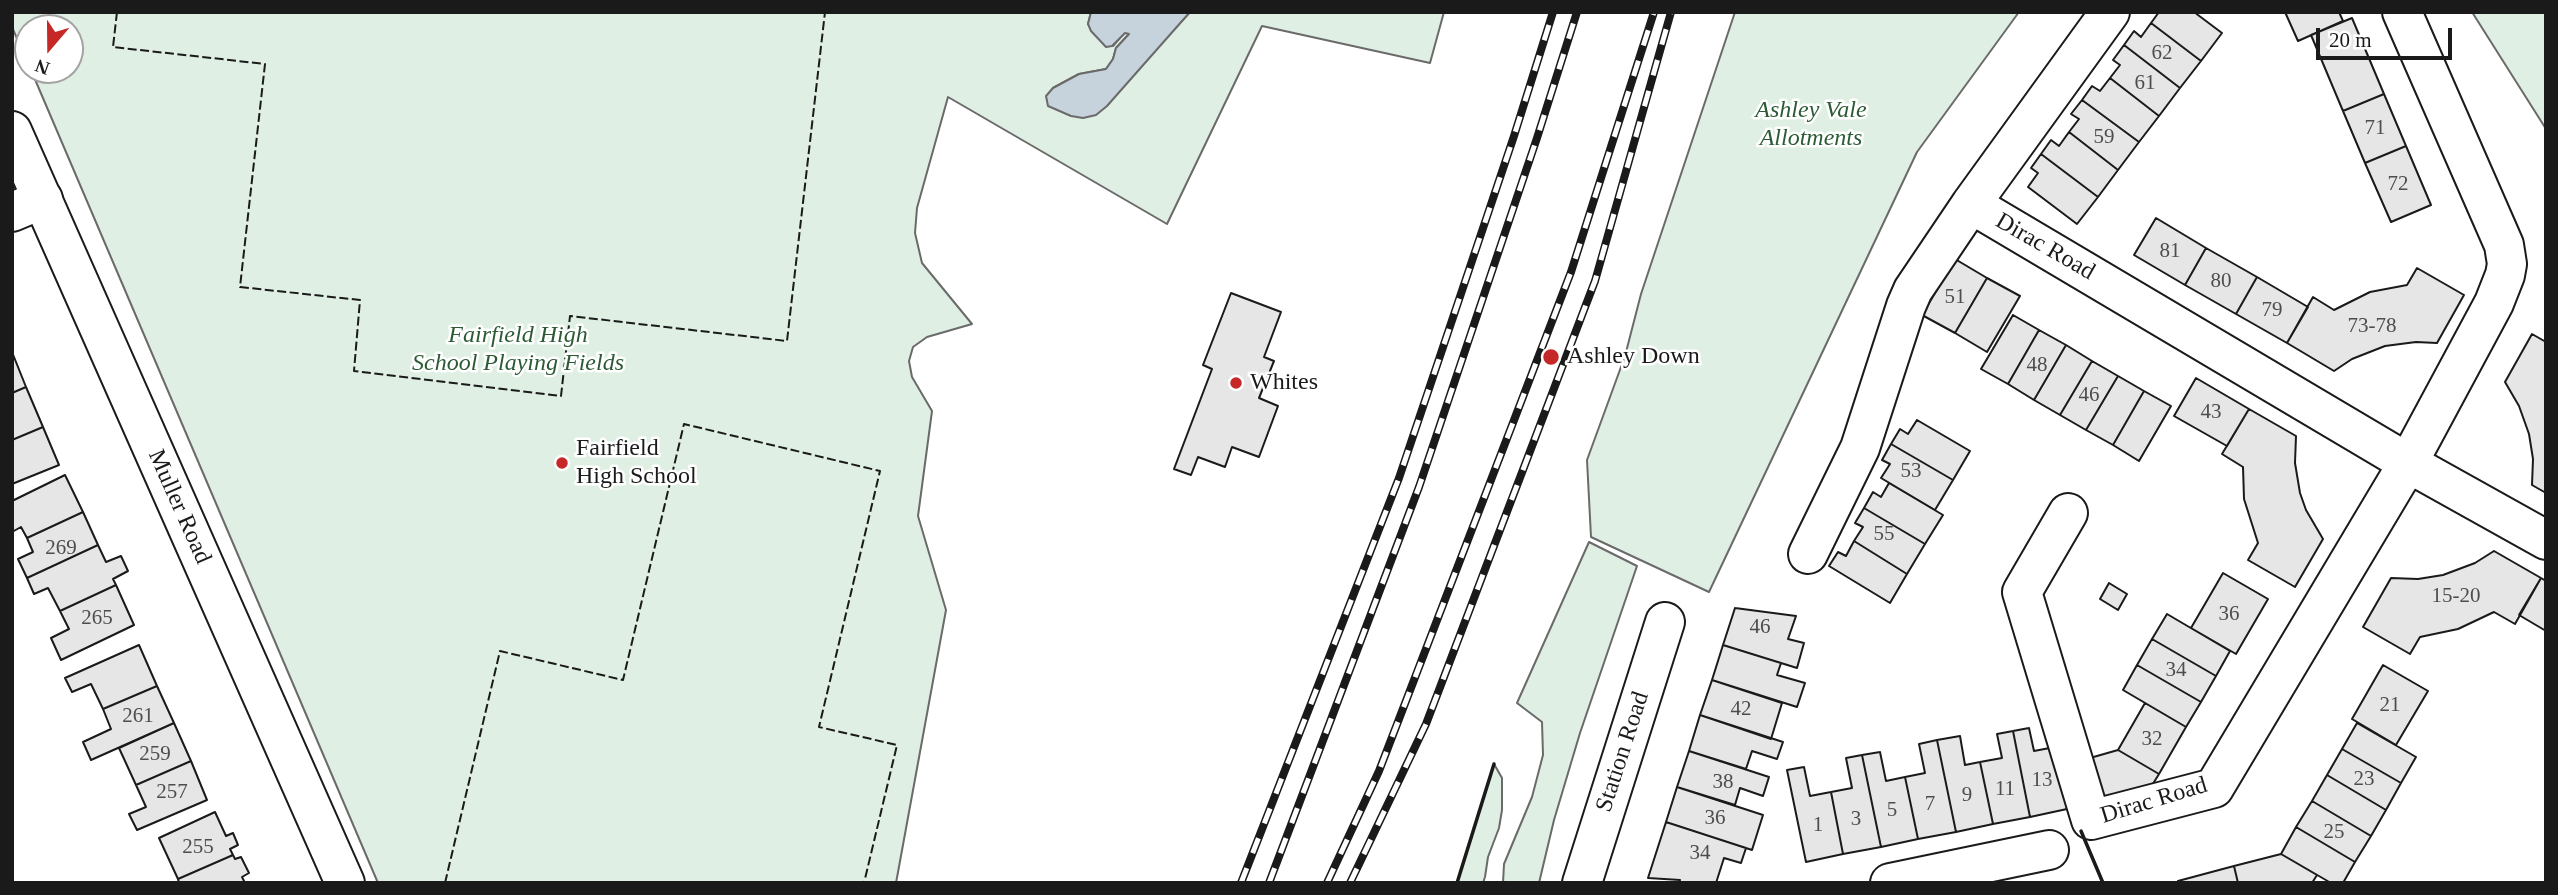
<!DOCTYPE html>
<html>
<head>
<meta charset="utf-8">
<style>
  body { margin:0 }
  #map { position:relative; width:2558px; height:895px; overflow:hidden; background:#fff; font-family:"Times New Roman",serif }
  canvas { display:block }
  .frame { position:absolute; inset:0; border:14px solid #1a1a1a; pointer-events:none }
  .north { position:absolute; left:14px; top:14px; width:70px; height:70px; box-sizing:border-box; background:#fff; border:2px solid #a3a3a3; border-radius:50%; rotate:200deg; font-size:19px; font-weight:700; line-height:28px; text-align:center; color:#1a1a1a }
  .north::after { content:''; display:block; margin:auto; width:24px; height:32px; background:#c62828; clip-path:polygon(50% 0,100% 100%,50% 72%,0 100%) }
  .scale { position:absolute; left:2316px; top:28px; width:136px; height:32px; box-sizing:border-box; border:4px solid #1a1a1a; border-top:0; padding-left:9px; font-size:21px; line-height:24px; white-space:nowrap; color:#1a1a1a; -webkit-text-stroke:5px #fff; paint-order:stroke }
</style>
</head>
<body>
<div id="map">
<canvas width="2558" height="895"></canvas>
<div class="frame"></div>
<div class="north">N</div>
<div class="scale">20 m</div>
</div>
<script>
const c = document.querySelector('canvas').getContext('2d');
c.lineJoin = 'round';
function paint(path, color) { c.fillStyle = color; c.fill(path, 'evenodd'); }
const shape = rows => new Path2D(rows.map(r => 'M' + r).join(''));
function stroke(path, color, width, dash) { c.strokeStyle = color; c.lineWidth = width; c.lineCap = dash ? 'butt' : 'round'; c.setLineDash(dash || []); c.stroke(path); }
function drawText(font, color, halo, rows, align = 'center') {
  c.font = font + ' "Times New Roman",serif'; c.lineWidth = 5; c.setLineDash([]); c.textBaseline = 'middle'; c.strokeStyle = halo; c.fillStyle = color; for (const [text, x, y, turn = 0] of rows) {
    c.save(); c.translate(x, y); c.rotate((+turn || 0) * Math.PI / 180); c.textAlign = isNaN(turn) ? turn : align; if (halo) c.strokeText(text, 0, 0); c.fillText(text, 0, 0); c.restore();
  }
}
const green = shape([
  [12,12,1091,12,1088,24,1113,46,1125,32,1129,34,1116,48,1113,59,1106,69,1079,74,1053,88,1047,101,1169,35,1190,12,1444,12,1430,63,1262,26,1167,224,948,97,917,208,915,233,922,263,972,324,927,337,913,347,909,361,912,377,932,411,918,516,946,610,896,883,378,883,31,70,70,70,70,28,28,28,28,64,12,27,12,12],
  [1735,12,2019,12,1917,152,1709,592,1591,537,1587,460,1625,356,1641,294,1735,12],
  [2472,12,2546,12,2546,129,2472,12],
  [1589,542,1637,566,1580,733,1554,820,1539,883,1503,883,1504,864,1532,797,1543,755,1542,722,1517,703,1589,542],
  [1494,764,1502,778,1502,810,1499,828,1488,857,1485,877,1483,883,1457,883,1494,764]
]);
paint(green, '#e0efe3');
stroke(green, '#6a6a6a', 2);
const water = shape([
  [1091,12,1190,12,1107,106,1096,115,1083,118,1071,116,1048,106,1046,96,1053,88,1079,74,1106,69,1113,59,1116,48,1129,34,1125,33,1112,46,1106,47,1091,31,1088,24,1091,12]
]);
paint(water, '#c6d2dc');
stroke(water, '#6a6a6a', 2);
const building = shape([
  [2159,12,2194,12,2222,33,2201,61,2151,23,2159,12],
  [2285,12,2339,12,2343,21,2298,41,2285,12],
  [2352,18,2384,94,2343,111,2311,35,2352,18],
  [2151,23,2201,61,2180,88,2124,45,2134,31,2141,37,2151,23],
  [2124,45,2180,88,2159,116,2110,78,2120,65,2113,60,2124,45],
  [2110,78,2159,116,2139,142,2082,100,2092,86,2100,91,2110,78],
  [2384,94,2406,146,2365,163,2343,111,2384,94],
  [2082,100,2139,142,2118,170,2069,132,2079,119,2071,114,2082,100],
  [2069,132,2118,170,2098,197,2041,154,2051,140,2059,146,2069,132],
  [2406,146,2431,205,2391,222,2365,163,2406,146],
  [2041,154,2098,197,2077,224,2028,187,2038,173,2031,168,2041,154],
  [2156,218,2206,248,2185,285,2134,255,2156,218],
  [2206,248,2257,277,2236,314,2185,285,2206,248],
  [1955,259,1987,278,1955,333,1922,315,1955,259],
  [2417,268,2464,295,2437,343,2416,342,2385,346,2352,359,2334,371,2287,343,2313,297,2334,310,2370,292,2407,285,2417,268],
  [2257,277,2308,307,2287,343,2236,314,2257,277],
  [1987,278,2020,296,1987,352,1955,333,1987,278],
  [1231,293,1281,312,1264,357,1274,361,1259,398,1278,406,1259,457,1232,447,1225,467,1198,457,1191,475,1174,469,1212,369,1203,365,1231,293],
  [2013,315,2039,330,2008,384,1981,369,2013,315],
  [2039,330,2066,345,2034,400,2008,384,2039,330],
  [2532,334,2546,342,2546,493,2532,485,2533,459,2529,434,2519,406,2505,382,2532,334],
  [2066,345,2092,361,2060,415,2034,400,2066,345],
  [12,352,26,387,12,393,12,352],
  [2092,361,2118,376,2086,430,2060,415,2092,361],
  [2118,376,2144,391,2113,445,2086,430,2118,376],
  [2196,378,2249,409,2227,446,2174,416,2196,378],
  [26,387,43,427,12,440,12,393,26,387],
  [2144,391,2171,406,2139,461,2113,445,2144,391],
  [2249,409,2296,436,2295,463,2300,493,2306,510,2323,539,2295,587,2248,560,2258,543,2244,499,2243,467,2222,454,2249,409],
  [1917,420,1970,451,1953,480,1891,444,1900,429,1908,434,1917,420],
  [43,427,59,465,12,484,12,440,43,427],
  [1891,444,1953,480,1935,510,1881,478,1890,464,1882,460,1891,444],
  [65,475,83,512,27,538,21,527,12,532,12,501,65,475],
  [1889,483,1943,515,1925,544,1864,508,1873,492,1881,497,1889,483],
  [1864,508,1925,544,1907,574,1854,541,1863,527,1855,523,1864,508],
  [83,512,98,545,27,578,18,559,33,552,27,538,83,512],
  [1854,541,1907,574,1890,603,1829,566,1838,552,1846,556,1854,541],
  [98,545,106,562,121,556,128,571,113,579,116,585,60,611,48,588,34,594,27,578,98,545],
  [2494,551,2541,578,2515,624,2494,612,2458,629,2420,637,2410,654,2363,627,2391,578,2418,579,2443,575,2475,563,2494,551],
  [2223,573,2268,599,2236,654,2191,628,2223,573],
  [2541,578,2546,581,2546,631,2519,615,2541,578],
  [2109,583,2127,594,2118,610,2100,599,2109,583],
  [116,585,134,625,61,660,51,638,69,629,60,611,116,585],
  [1735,608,1796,616,1788,639,1804,643,1797,668,1723,645,1735,608],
  [2167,614,2230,651,2216,676,2152,639,2167,614],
  [2152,639,2216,676,2201,702,2137,665,2152,639],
  [139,645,157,686,103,709,91,684,72,692,65,678,139,645],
  [1723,645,1781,663,1777,675,1805,683,1797,707,1712,680,1723,645],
  [2137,665,2201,702,2186,727,2123,690,2137,665],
  [2383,665,2428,691,2396,745,2352,719,2383,665],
  [1712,680,1782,703,1771,739,1700,715,1712,680],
  [157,686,174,723,91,760,83,742,111,729,103,709,157,686],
  [2145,703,2186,727,2159,774,2118,750,2145,703],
  [1700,715,1783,742,1777,759,1752,751,1746,769,1689,751,1700,715],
  [174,723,191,761,136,785,119,748,174,723],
  [2357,723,2416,757,2401,783,2342,749,2357,723],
  [2029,728,2034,751,2055,747,2067,809,2030,817,2013,731,2029,728],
  [2013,731,2030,817,1993,824,1980,762,2002,758,1997,734,2013,731],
  [1960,736,1965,765,1980,762,1993,824,1956,832,1937,740,1960,736],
  [1937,740,1956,832,1918,839,1905,777,1925,773,1919,744,1937,740],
  [2342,749,2401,783,2386,810,2327,775,2342,749],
  [2118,750,2159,774,2151,787,2101,800,2090,758,2118,750],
  [1689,751,1769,777,1763,796,1740,788,1735,805,1677,787,1689,751],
  [1880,752,1886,781,1905,777,1918,839,1881,847,1862,755,1880,752],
  [1862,755,1881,847,1843,854,1831,792,1852,788,1846,758,1862,755],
  [191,761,207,800,137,830,129,814,146,807,136,785,191,761],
  [1804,767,1810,796,1831,792,1843,854,1806,862,1787,770,1804,767],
  [2327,775,2386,810,2371,836,2312,801,2327,775],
  [1677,787,1763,815,1752,850,1666,822,1677,787],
  [2312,801,2371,836,2355,862,2296,827,2312,801],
  [215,812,226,836,233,833,238,845,230,849,233,855,178,879,159,838,215,812],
  [1666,822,1746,848,1741,863,1724,858,1716,883,1679,883,1680,880,1648,878,1666,822],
  [2296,827,2355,862,2343,883,2331,883,2281,854,2296,827],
  [2281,854,2317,875,2312,883,2238,883,2234,866,2281,854],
  [233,855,235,859,241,857,249,873,242,877,245,883,179,883,178,879,233,855],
  [2234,866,2238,883,2178,883,2178,881,2234,866]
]);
paint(building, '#e6e6e6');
stroke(building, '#1a1a1a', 2);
const street = shape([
  [1971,204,2408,463,2546,540],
  [12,212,43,199],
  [2068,513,2022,592,2091,820,2214,788,2408,463,2494,303,2505,275,2507,264,2504,245,2402,12],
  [1808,554,1860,448,1906,306,1913,290,1971,204,2110,12],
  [1582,883,1665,622],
  [1890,883,2049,850]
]);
const secondary = shape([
  [12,131,345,883]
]);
stroke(street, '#1a1a1a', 42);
stroke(secondary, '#1a1a1a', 42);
stroke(street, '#fff', 38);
stroke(secondary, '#fff', 38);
const rail = shape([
  [1241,883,1399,478,1514,136,1553,12],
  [1269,883,1419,487,1537,138,1577,12],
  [1327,883,1379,771,1571,272,1654,12],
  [1350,883,1426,724,1595,281,1671,12]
]);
stroke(rail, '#1a1a1a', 8);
stroke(rail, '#fff', 5, [16]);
stroke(shape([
  [117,12,113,47,265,64,240,287,360,300,354,371,561,396,570,316,787,341,825,12],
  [445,883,500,651,623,680,684,424,880,471,819,727,897,745,864,883]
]), '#1a1a1a', 2, [9, 3.5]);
stroke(shape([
  [2081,831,2103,883],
  [1457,883,1494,764]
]), '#1a1a1a', 3.5);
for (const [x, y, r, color] of [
  [1551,357,9,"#c62828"],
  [1236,383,7,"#c62828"],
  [562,463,7,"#c62828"]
]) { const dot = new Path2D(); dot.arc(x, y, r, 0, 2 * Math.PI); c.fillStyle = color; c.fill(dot); stroke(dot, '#fff', 2.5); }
drawText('21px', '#4d4d4d', null, [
  ["62",2162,53],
  ["61",2145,83],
  ["71",2375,128],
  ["59",2104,137],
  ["72",2398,184],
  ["81",2170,251],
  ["80",2221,281],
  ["51",1955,297],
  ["79",2272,310],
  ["73-78",2372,326],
  ["48",2037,365],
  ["46",2089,395],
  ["43",2211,412],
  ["53",1911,471],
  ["55",1884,534],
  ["269",61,548],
  ["15-20",2456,596],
  ["36",2229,614],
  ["265",97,618],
  ["46",1760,627],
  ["34",2176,670],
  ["21",2390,705],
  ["42",1741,709],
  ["261",138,716],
  ["32",2152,739],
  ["259",155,754],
  ["23",2364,779],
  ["13",2042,780],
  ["38",1723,782],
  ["11",2005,789],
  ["257",172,792],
  ["9",1967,795],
  ["7",1930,804],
  ["5",1892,810],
  ["36",1715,818],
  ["3",1856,819],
  ["1",1818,825],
  ["25",2334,832],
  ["255",198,847],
  ["34",1700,853]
]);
drawText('italic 24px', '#2b5a34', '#fff', [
  ["Ashley Vale",1811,111],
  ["Allotments",1811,139],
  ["Fairfield High",518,336],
  ["School Playing Fields",518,364]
]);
drawText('24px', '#1a1a1a', '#fff', [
  ["Dirac Road",2045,247,30],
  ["Muller Road",179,507,66],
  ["Station Road",1623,752,-72],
  ["Dirac Road",2154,801,-17]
]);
drawText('24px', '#1a1a1a', '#fff', [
  ["Ashley Down",1567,357],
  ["Whites",1250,383],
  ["Fairfield",576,449],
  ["High School",576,477]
], 'left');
</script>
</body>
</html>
